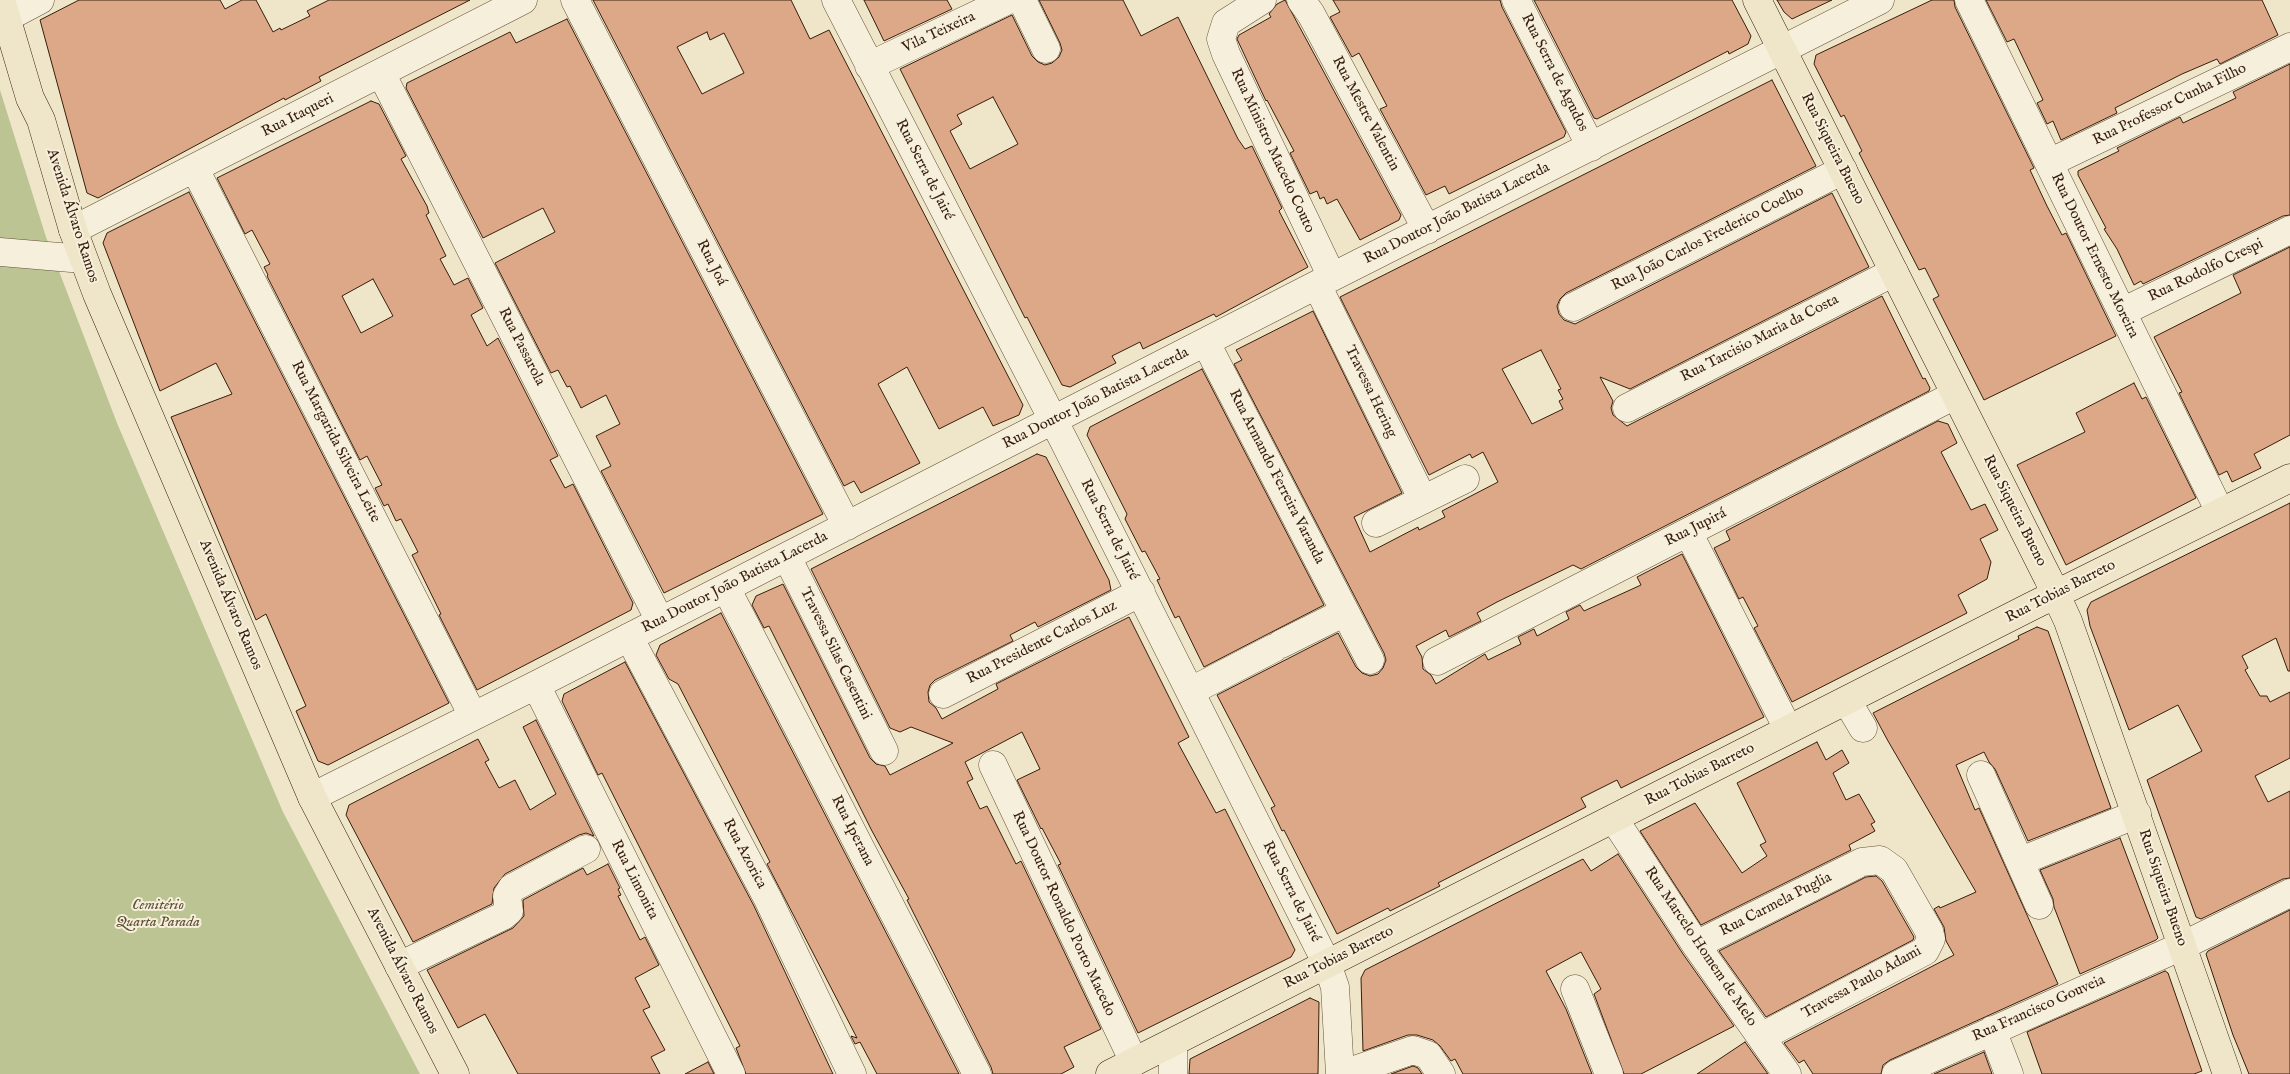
<!DOCTYPE html>
<html>
<head>
<meta charset="utf-8">
<style>
  body { margin:0 }
  canvas { display:block; background:#efe6c9 }
</style>
</head>
<body>
<canvas width="2290" height="1074"></canvas>
<script>
const c = document.querySelector('canvas').getContext('2d');
c.lineJoin = 'round';
function paint(path, color) { c.fillStyle = color; c.fill(path, 'evenodd'); }
const shape = rows => new Path2D(rows.map(r => 'M' + r).join(''));
function stroke(path, color, width, dash) { c.strokeStyle = color; c.lineWidth = width; c.lineCap = dash ? 'butt' : 'round'; c.setLineDash(dash || []); c.stroke(path); }
function drawText(font, color, halo, rows, align = 'center') {
  c.font = font + ' "IM FELL English",serif'; c.lineWidth = 4; c.setLineDash([]); c.textBaseline = 'middle'; c.strokeStyle = halo; c.fillStyle = color; for (const [text, x, y, turn = 0] of rows) {
    c.save(); c.translate(x, y); c.rotate((+turn || 0) * Math.PI / 180); c.textAlign = isNaN(turn) ? turn : align; if (halo) c.strokeText(text, 0, 0); c.fillText(text, 0, 0); c.restore();
  }
}
paint(shape([
  [0,90,46,237,117,423,283,812,420,1074,0,1074]
]), '#bdc494');
const building = shape([
  [79,0,220,0,225,9,242,0,256,0,273,32,280,28,281,30,310,16,307,11,329,0,470,0,319,77,321,81,285,100,284,98,98,198,87,193,40,20,79,0],
  [593,0,791,0,810,39,829,30,1023,405,1019,415,993,426,983,407,939,429,907,367,878,384,920,463,861,493,854,481,844,486,593,0],
  [707,32,710,40,724,33,744,73,702,94,677,47,707,32],
  [864,0,947,0,952,9,884,41,864,0],
  [1039,0,1123,0,1141,36,1178,17,1238,139,1245,149,1252,146,1282,208,1279,211,1308,267,1216,317,1214,314,1143,349,1140,342,1112,356,1116,363,1070,387,1062,385,1027,317,1025,318,900,69,1012,15,1032,56,1038,62,1045,65,1052,63,1059,57,1062,50,1060,43,1039,0],
  [993,97,1018,144,970,169,950,131,962,124,957,115,993,97],
  [1285,0,1401,215,1399,220,1360,240,1337,199,1327,204,1324,197,1320,199,1317,191,1310,194,1290,153,1294,151,1267,100,1266,101,1237,39,1239,35,1271,17,1269,14,1277,4,1285,0],
  [1333,0,1500,0,1502,7,1566,132,1564,137,1449,194,1445,186,1426,195,1380,109,1387,106,1359,53,1352,57,1330,17,1340,12,1333,0],
  [1534,0,1732,0,1751,36,1748,44,1729,54,1728,51,1597,119,1594,118,1534,0],
  [1777,0,1832,0,1792,19,1784,12,1777,0],
  [1932,0,1954,0,1955,7,2034,168,2030,170,2047,206,2062,235,2066,233,2116,336,1984,400,1933,299,1939,296,1925,268,1919,270,1859,153,1862,151,1844,115,1841,117,1814,64,1816,55,1932,0],
  [1986,0,2262,0,2278,35,2220,64,2217,59,2182,74,2115,108,2117,113,2061,140,2053,121,2047,124,2037,103,2043,100,2014,39,2007,42,1986,0],
  [567,19,823,514,664,593,601,471,611,466,596,436,620,424,606,395,581,408,570,386,567,387,558,370,551,373,495,263,555,232,543,208,483,238,406,88,407,83,510,32,516,43,567,19],
  [2290,64,2290,215,2283,216,2143,284,2141,281,2134,285,2117,249,2104,229,2106,228,2078,175,2078,171,2119,151,2117,148,2180,117,2183,123,2236,98,2233,92,2290,64],
  [1772,80,1816,166,1566,293,1560,299,1557,306,1559,314,1564,320,1575,324,1832,193,1869,267,1630,389,1600,377,1613,401,1611,408,1613,415,1627,426,1882,296,1923,379,1925,378,1930,388,1929,391,1581,569,1573,565,1497,602,1477,613,1481,621,1449,637,1446,630,1416,646,1422,657,1423,669,1431,675,1436,684,1485,654,1488,660,1521,644,1518,637,1534,629,1537,636,1569,619,1566,612,1580,605,1584,611,1641,585,1637,577,1682,554,1764,717,1621,788,1617,780,1581,798,1586,807,1438,883,1440,886,1390,911,1388,908,1337,934,1284,830,1282,831,1271,808,1275,806,1217,695,1338,633,1356,667,1362,673,1370,676,1378,674,1383,668,1386,660,1384,653,1234,364,1242,360,1236,350,1313,311,1402,493,1354,517,1370,552,1418,527,1419,530,1445,517,1442,511,1498,482,1483,452,1472,458,1470,454,1429,475,1340,297,1772,80],
  [1541,350,1561,389,1558,390,1563,399,1559,401,1563,409,1532,424,1502,369,1541,350],
  [371,101,379,104,406,156,401,159,427,206,429,213,426,215,446,256,440,259,454,285,468,278,483,308,471,315,487,346,498,338,558,456,550,460,565,488,573,484,633,603,631,610,477,690,439,615,441,614,412,555,418,552,401,519,396,521,388,504,384,506,375,488,382,485,367,456,360,460,267,276,268,275,264,267,270,264,252,230,245,234,217,178,371,101],
  [373,279,393,316,361,333,342,296,373,279],
  [189,192,449,703,328,765,318,761,296,711,306,706,266,614,256,620,171,417,232,394,216,363,160,391,103,243,107,233,189,192],
  [2290,247,2290,435,2254,454,2261,468,2232,482,2227,471,2219,475,2179,393,2182,392,2154,337,2241,293,2233,275,2290,247],
  [1202,369,1324,605,1204,667,1179,616,1175,618,1157,580,1160,579,1145,551,1142,552,1125,519,1127,514,1087,435,1090,427,1202,369],
  [2134,383,2142,399,2146,397,2196,498,2066,565,2017,465,2085,432,2076,413,2134,383],
  [1938,421,1948,424,1957,443,1941,452,1971,510,1985,504,1998,530,1980,539,1991,562,1987,579,1958,595,1967,613,1792,702,1754,628,1758,626,1743,597,1739,599,1714,548,1730,540,1726,531,1938,421],
  [1037,454,1046,457,1109,580,1111,590,1038,627,1035,622,1010,635,1013,641,935,680,930,685,928,692,929,702,936,708,942,719,998,689,996,684,1129,617,1189,737,1178,743,1216,813,1225,809,1295,950,1291,957,1138,1033,1058,865,1061,864,1042,828,1041,829,1017,780,1040,769,1022,732,965,762,973,779,967,782,980,809,987,806,1016,864,1021,861,1101,1029,1064,1047,1074,1067,1061,1074,993,1074,991,1067,907,900,909,899,872,831,769,626,764,628,752,605,756,596,783,584,870,758,876,764,885,766,890,775,953,743,911,727,900,732,890,728,811,569,1037,454],
  [2290,503,2290,671,2288,671,2276,638,2242,656,2248,668,2245,670,2260,696,2267,696,2270,702,2290,692,2290,758,2255,776,2268,802,2290,791,2290,878,2283,879,2201,919,2196,917,2147,780,2202,751,2178,705,2129,730,2090,626,2087,610,2091,602,2290,503],
  [721,613,940,1037,959,1074,877,1074,860,1042,855,1044,851,1036,857,1038,767,864,770,862,734,792,678,684,669,679,656,655,660,645,721,613],
  [2037,627,2048,631,2111,808,2028,841,1995,769,1989,762,1984,752,1956,765,1975,810,1979,808,2058,984,1890,1060,1883,1065,1881,1074,1813,1074,1804,1060,1799,1063,1784,1043,1954,955,1946,941,1944,927,1934,909,1939,906,1940,908,1976,892,1888,741,1873,713,2019,639,2018,636,2037,627],
  [625,662,754,906,833,1074,746,1074,736,1048,740,1046,602,773,598,775,562,701,564,694,625,662],
  [536,720,594,836,586,833,579,835,505,874,494,888,492,904,413,942,346,815,349,805,478,739,489,760,485,762,499,788,515,780,530,810,556,794,523,727,536,720],
  [1817,742,1826,760,1842,750,1849,763,1833,773,1846,800,1859,794,1875,822,1871,824,1875,831,1849,845,1851,850,1701,925,1640,831,1695,803,1742,873,1767,856,1760,845,1766,842,1737,783,1817,742],
  [2120,838,2158,938,2156,940,2080,974,2054,907,2053,899,2040,870,2120,838],
  [1618,854,1683,954,1734,1026,1641,1074,1624,1074,1594,994,1601,989,1581,952,1546,971,1566,1009,1592,1074,1463,1074,1455,1059,1451,1061,1440,1046,1433,1040,1417,1035,1408,1035,1363,1051,1361,978,1365,970,1583,859,1591,871,1618,854],
  [608,864,620,888,618,889,621,895,618,896,640,940,645,937,659,965,635,978,650,1007,643,1010,665,1050,651,1057,660,1074,518,1074,485,1014,458,1028,427,970,513,928,524,916,523,900,583,868,587,875,608,864],
  [1876,876,1882,881,1914,937,1913,940,1766,1017,1719,951,1866,877,1876,876],
  [2290,910,2290,1074,2249,1074,2233,1035,2206,954,2208,951,2290,910],
  [2165,971,2168,973,2202,1071,2194,1074,2042,1074,2027,1032,2165,971],
  [1310,998,1319,1002,1318,1074,1189,1074,1190,1059,1310,998],
  [1745,1042,1768,1074,1697,1074,1745,1042],
  [1984,1052,1992,1074,1934,1074,1984,1052],
  [708,1062,714,1074,685,1074,708,1062],
  [1413,1066,1418,1068,1422,1074,1391,1074,1413,1066]
]);
paint(building, '#dda887');
stroke(building, '#371e0b', 1);
const minor = shape([
  [575,0,847,526],
  [836,0,1063,439,1327,964,1335,987,1340,1074],
  [1022,0,1046,49],
  [1262,0,1226,23,1221,39,1226,54,1332,277],
  [1301,0,1311,14,1427,230],
  [1516,0,1591,147],
  [1969,0,2220,512],
  [6,18,40,0],
  [869,66,1008,0],
  [381,73,660,621],
  [2049,163,2290,47],
  [195,169,473,716],
  [73,230,523,0],
  [0,252,83,259],
  [1317,285,1423,500],
  [1573,307,1843,170],
  [2122,312,2290,230],
  [1206,343,1370,660],
  [1627,408,1894,272],
  [1376,523,1465,479],
  [1688,532,1788,729],
  [787,557,884,751],
  [726,588,977,1074],
  [629,637,768,899,852,1074],
  [1281,644,1345,612],
  [1437,661,1955,395],
  [536,685,731,1074],
  [1191,691,1274,648],
  [943,694,1141,592],
  [1847,701,1863,728],
  [993,765,1134,1062],
  [1981,775,2039,905],
  [312,797,536,685,1332,277,1880,0],
  [1614,819,1696,945,1787,1074],
  [2021,861,2137,814],
  [1696,945,1862,862,1880,860,1894,870,1929,931,1931,939,1925,951,1761,1037],
  [399,966,503,916,509,911,507,896,512,888,586,849],
  [1575,989,1609,1074],
  [1992,1030,2009,1074],
  [1173,1074,1173,1044],
  [1343,1074,1413,1050,1428,1055,1441,1074],
  [1896,1074,2182,946,2290,893]
]);
const major = shape([
  [1,0,30,98,41,120,73,230,97,294,312,797,455,1074],
  [1757,0,2048,578,2068,621,2227,1074],
  [1110,1074,2032,606,2290,478]
]);
stroke(minor, '#65503a', 29);
stroke(major, '#371e0b', 29);
stroke(minor, '#f5efdc', 28);
stroke(major, '#efe6c9', 28);
drawText('15px', '#371e0b', '#f5efdc', [
  ["Vila Teixeira",939,33,-25],
  ["Rua Serra de Agudos",1554,73,63],
  ["Rua Professor Cunha Filho",2170,105,-26],
  ["Rua Mestre Valentin",1365,114,62],
  ["Rua Itaqueri",298,116,-27],
  ["Rua Siqueira Bueno",1832,149,63],
  ["Rua Ministro Macedo Couto",1272,151,65],
  ["Rua Serra de Jairé",924,170,63],
  ["Rua Doutor João Batista Lacerda",1457,214,-27],
  ["Avenida Álvaro Ramos",72,216,72],
  ["Rua João Carlos Frederico Coelho",1708,239,-27],
  ["Rua Doutor Ernesto Moreira",2094,256,64],
  ["Rua Joá",711,263,63],
  ["Rua Rodolfo Crespi",2206,271,-26],
  ["Rua Tarcisio Maria da Costa",1760,339,-27],
  ["Rua Passarola",521,347,63],
  ["Travessa Hering",1370,392,64],
  ["Rua Doutor João Batista Lacerda",1096,399,-27],
  ["Rua Margarida Silveira Leite",335,442,63],
  ["Rua Armando Ferreira Varanda",1276,477,63],
  ["Rua Siqueira Bueno",2014,511,63],
  ["Rua Jupirá",1696,528,-27],
  ["Rua Serra de Jairé",1109,530,63],
  ["Rua Doutor João Batista Lacerda",735,583,-27],
  ["Rua Tobias Barreto",2061,592,-27],
  ["Avenida Álvaro Ramos",230,605,67],
  ["Rua Presidente Carlos Luz",1042,643,-27],
  ["Travessa Silas Casentini",835,654,64],
  ["Rua Tobias Barreto",1700,775,-27],
  ["Rua Iperana",852,831,63],
  ["Rua Azorica",744,854,62],
  ["Rua Limonita",634,880,63],
  ["Rua Siqueira Bueno",2162,888,71],
  ["Rua Serra de Jairé",1291,892,63],
  ["Rua Carmela Puglia",1776,905,-27],
  ["Rua Doutor Ronaldo Porto Macedo",1063,914,65],
  ["Rua Marcelo Homem de Melo",1700,947,56],
  ["Rua Tobias Barreto",1339,958,-27],
  ["Avenida Álvaro Ramos",402,971,63],
  ["Travessa Paulo Adami",1862,983,-29],
  ["Rua Francisco Gouveia",2039,1009,-24]
]);
drawText('italic 15px', '#5f5034', '#f5efdc', [
  ["Cemitério",158,906],
  ["Quarta Parada",158,923]
]);
</script>
</body>
</html>
